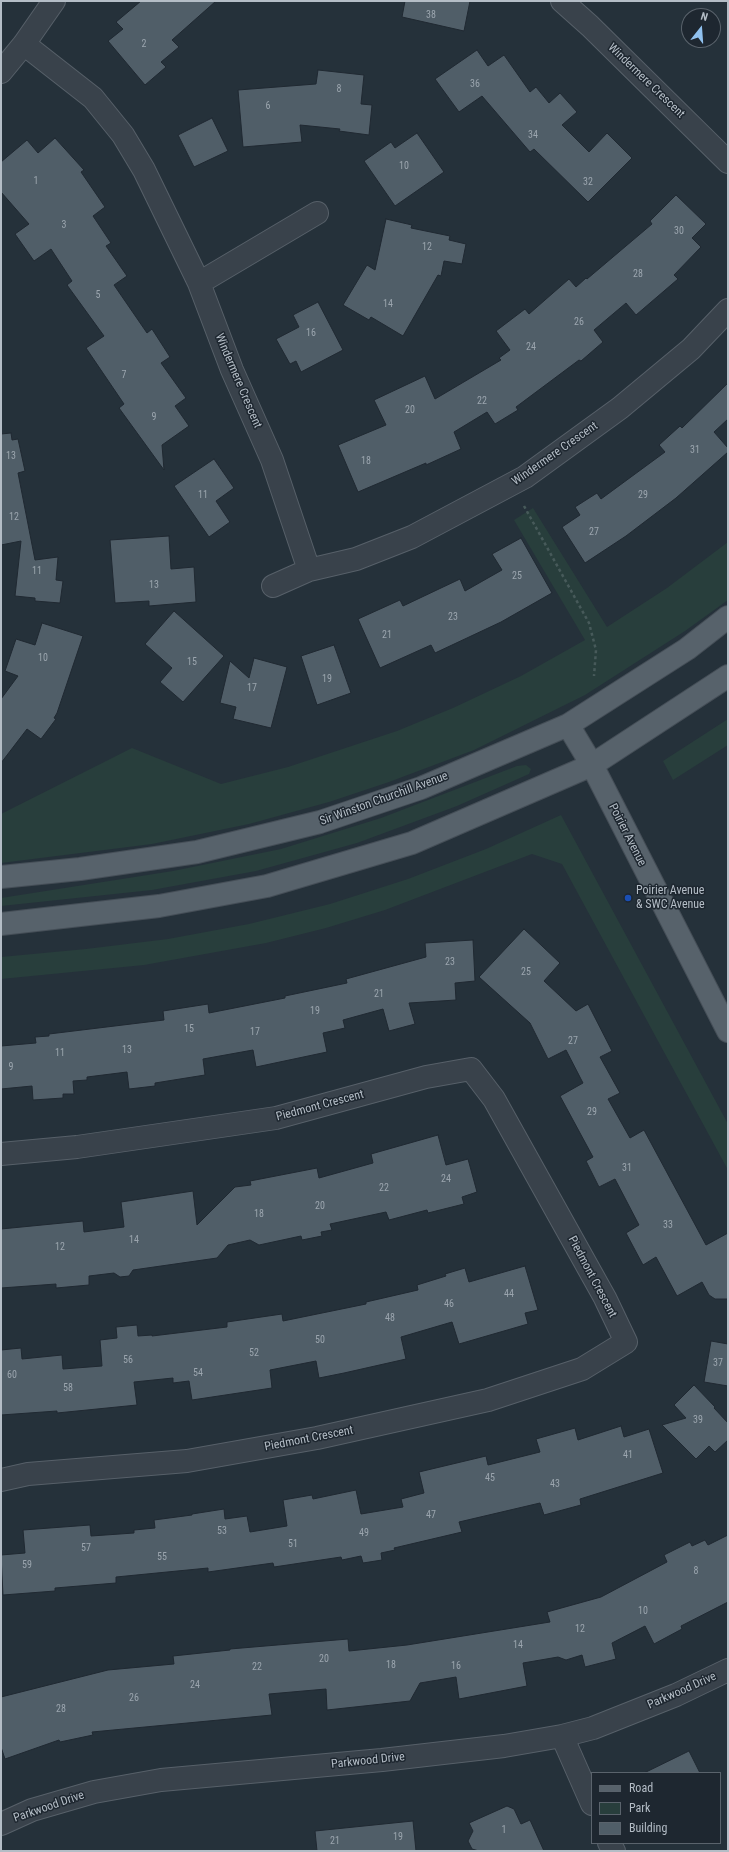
<!DOCTYPE html>
<html>
<head>
<meta charset="utf-8">
<style>
  body { margin:0 }
  #map { position:relative; width:729px; height:1852px; overflow:hidden; background:#25313a; font-family:"Roboto Condensed",sans-serif }
  canvas { display:block }
  .frame { position:absolute; inset:0; border:2px solid #b4bdc6; pointer-events:none }
  .legend { position:absolute; left:591px; top:1772px; width:130px; height:72px; box-sizing:border-box; background:#1e2730; border:1px solid #5a636c; margin:0; padding:5px 7px; list-style:none; font-size:12px; color:#b4bdc6 }
  .legend li { display:flex; align-items:center; gap:8px; height:20px }
  .legend b { width:20px; border:1px solid #5a636c }
  .north { position:absolute; left:681px; top:8px; width:40px; height:40px; box-sizing:border-box; background:#1e2730; border:1px solid #5a636c; border-radius:50%; rotate:17deg; font-size:11px; font-weight:700; line-height:16px; text-align:center; color:#b4bdc6 }
  .north::after { content:''; display:block; margin:auto; width:14px; height:18px; background:#90c1ef; clip-path:polygon(50% 0,100% 100%,50% 72%,0 100%) }
</style>
</head>
<body>
<div id="map">
<canvas width="729" height="1852"></canvas>
<div class="frame"></div>
<ul class="legend">
<li><b style="height:5px;background:#57626b"></b>Road</li>
<li><b style="height:11px;background:#283e3c"></b>Park</li>
<li><b style="height:11px;background:#505e68"></b>Building</li>
</ul>
<div class="north">N</div>
</div>
<script>
const c = document.querySelector('canvas').getContext('2d');
c.lineJoin = 'round';
function paint(path, color) { c.fillStyle = color; c.fill(path, 'evenodd'); }
const shape = rows => new Path2D(rows.map(r => 'M' + r).join(''));
function stroke(path, color, width, dash) { c.strokeStyle = color; c.lineWidth = width; c.lineCap = dash ? 'butt' : 'round'; c.setLineDash(dash || []); c.stroke(path); }
function drawText(font, color, halo, rows, align = 'center') {
  c.font = font + ' "Roboto Condensed",sans-serif'; c.lineWidth = 3; c.setLineDash([]); c.textBaseline = 'middle'; c.strokeStyle = halo; c.fillStyle = color; for (const [text, x, y, turn = 0] of rows) {
    c.save(); c.translate(x, y); c.rotate((+turn || 0) * Math.PI / 180); c.textAlign = isNaN(turn) ? turn : align; if (halo) c.strokeText(text, 0, 0); c.fillText(text, 0, 0); c.restore();
  }
}
paint(shape([
  [533,508,607,627,667,588,728,542,728,600,685,631,585,695,474,750,389,782,329,802,249,824,152,844,1,863,1,814,132,748,221,784,288,767,397,731,453,708,521,676,585,640,514,520],
  [728,719,728,745,673,780,663,761],
  [526,765,531,769,529,774,457,806,357,843,256,871,152,890,1,906,1,898,173,871,281,849,381,818,517,766],
  [561,815,728,1124,728,1170,562,864,532,854,385,910,326,928,266,943,144,965,1,979,1,957,86,949,168,939,249,924,330,904,408,879,486,849]
]), '#283e3c');
const building = shape([
  [141,1,216,1,172,40,179,47,161,62,166,67,145,85,108,41,123,29,116,22,141,1],
  [405,1,470,1,464,31,402,17,405,1],
  [477,50,488,66,504,55,530,92,536,87,549,103,560,93,577,112,562,125,589,152,607,133,632,158,588,202,534,149,530,152,482,96,459,112,435,79,477,50],
  [318,70,364,75,361,104,372,105,369,135,339,131,340,129,300,125,302,142,243,147,238,90,316,84,318,70],
  [212,118,228,151,194,167,178,135,212,118],
  [417,133,444,172,395,206,364,161,391,142,395,148,417,133],
  [55,138,84,170,81,172,105,207,93,216,111,243,106,246,127,276,114,285,147,333,152,329,170,357,161,363,186,398,175,406,189,426,162,445,164,470,119,408,124,404,86,348,104,336,67,285,72,281,51,249,34,261,15,234,29,224,1,192,1,162,27,140,38,153,55,138],
  [676,195,706,224,692,238,701,247,674,275,678,279,636,315,626,303,594,330,603,342,581,361,579,360,516,407,518,410,495,424,487,412,454,432,461,449,426,465,426,463,358,492,338,445,386,425,374,400,425,376,435,399,501,360,499,358,510,350,496,331,525,309,529,314,569,279,576,287,586,278,587,279,652,224,650,221,676,195],
  [386,219,412,225,411,228,450,236,449,240,466,244,462,264,444,261,441,276,438,275,403,336,371,317,369,320,343,305,367,265,375,270,386,219],
  [318,302,343,350,301,372,296,361,290,364,276,339,299,327,293,315,318,302],
  [728,383,728,419,714,432,728,448,728,452,676,498,626,536,585,563,562,527,580,515,575,507,597,493,601,499,665,452,659,445,680,426,682,428,728,383],
  [11,433,12,440,18,439,25,471,18,473,35,560,58,557,56,580,63,581,60,603,35,601,35,598,15,596,21,541,1,545,1,434,11,433],
  [214,459,234,488,216,501,230,522,209,537,174,486,214,459],
  [169,536,171,569,194,567,196,602,149,606,149,601,115,603,110,540,169,536],
  [521,538,552,593,501,622,435,653,431,645,380,668,358,619,400,600,403,606,460,579,465,591,502,570,492,554,521,538],
  [174,611,224,656,183,702,160,682,172,668,145,644,174,611],
  [42,623,83,636,57,713,54,718,56,719,41,739,27,729,1,763,1,699,18,676,5,671,16,639,35,645,42,623],
  [334,645,351,693,317,705,301,656,334,645],
  [254,658,287,667,271,728,233,719,236,707,220,703,230,661,249,678,254,658],
  [524,929,560,963,544,981,576,1011,588,1004,612,1051,600,1057,620,1093,608,1099,630,1138,644,1130,706,1245,728,1233,728,1299,715,1299,709,1295,702,1282,677,1296,656,1257,643,1265,626,1233,639,1225,615,1179,599,1187,586,1161,593,1157,560,1096,583,1083,566,1050,548,1059,530,1023,479,977,524,929],
  [473,940,475,981,455,983,456,1000,409,1003,415,1024,389,1031,383,1009,343,1020,345,1028,323,1033,327,1052,256,1067,253,1050,203,1059,205,1075,155,1083,155,1086,129,1089,127,1072,87,1077,87,1080,73,1081,74,1094,63,1094,63,1098,33,1100,32,1086,1,1089,1,1046,36,1043,35,1037,49,1036,49,1034,164,1020,163,1011,208,1004,209,1013,285,998,285,996,347,983,346,979,426,957,425,943,473,940],
  [438,1135,446,1165,468,1159,477,1192,462,1197,464,1204,428,1213,427,1210,389,1220,386,1212,330,1224,332,1230,321,1232,322,1236,302,1240,301,1236,259,1245,250,1240,228,1245,217,1258,133,1270,129,1276,120,1277,114,1273,89,1276,89,1285,56,1288,56,1284,1,1288,1,1229,83,1221,84,1232,124,1227,121,1202,193,1191,197,1225,235,1187,251,1185,250,1181,317,1168,319,1178,373,1163,371,1154,438,1135],
  [525,1266,538,1310,525,1313,528,1324,459,1344,452,1322,401,1337,406,1359,344,1373,319,1378,316,1361,270,1370,272,1388,192,1400,189,1381,173,1383,173,1378,134,1382,137,1405,57,1413,57,1411,1,1415,1,1350,21,1348,22,1359,62,1355,63,1369,102,1366,100,1340,117,1338,116,1327,137,1325,138,1336,152,1335,152,1336,227,1327,227,1322,282,1314,283,1321,366,1304,366,1302,418,1290,417,1285,446,1276,445,1274,465,1268,469,1282,525,1266],
  [711,1341,728,1344,728,1386,704,1382,711,1341],
  [694,1385,715,1407,714,1408,728,1423,728,1440,715,1452,709,1446,696,1459,662,1425,686,1418,674,1405,694,1385],
  [621,1426,624,1437,649,1429,663,1473,580,1499,581,1505,544,1515,540,1503,459,1522,462,1532,394,1548,395,1550,381,1553,382,1560,363,1563,361,1556,342,1560,341,1557,274,1567,273,1563,208,1572,208,1568,116,1577,116,1583,55,1588,55,1591,3,1595,1,1555,25,1553,23,1530,90,1525,91,1536,134,1533,134,1530,155,1528,154,1520,192,1515,192,1514,224,1509,225,1519,247,1516,250,1532,287,1526,283,1500,312,1495,313,1499,356,1490,361,1514,403,1507,401,1499,424,1493,419,1472,486,1456,488,1465,540,1452,536,1439,575,1428,578,1440,621,1426],
  [728,1535,728,1602,681,1626,682,1629,654,1644,645,1626,612,1643,616,1659,585,1667,582,1655,566,1660,558,1657,523,1663,527,1686,459,1699,456,1677,420,1683,410,1701,327,1710,326,1689,269,1694,272,1715,92,1732,93,1735,60,1742,59,1740,5,1759,1,1747,1,1697,108,1670,174,1664,173,1656,230,1650,230,1649,348,1639,349,1651,407,1645,550,1622,547,1612,601,1597,667,1562,664,1555,690,1542,692,1546,705,1540,708,1545,728,1535],
  [689,1751,700,1773,644,1773,689,1751],
  [507,1806,514,1809,521,1824,530,1820,544,1851,479,1851,472,1849,468,1841,473,1831,469,1823,507,1806],
  [413,1821,416,1851,317,1851,315,1831,413,1821]
]);
paint(building, '#505e68');
stroke(building, '#202932', 1);
const minor = shape([
  [562,1,590,26,728,162],
  [24,44,93,98,123,135,144,170,199,283,232,370,272,460,309,570],
  [1,72,24,44,54,1],
  [199,283,317,213],
  [273,586,309,570,356,559,412,537,525,477,620,408,691,349,728,310],
  [1,1154,77,1147,276,1118,426,1077,471,1069,494,1099,605,1298,626,1342,582,1369,488,1400,317,1438,187,1461,28,1474,1,1480],
  [562,1736,592,1804],
  [1,1824,32,1810,94,1792,161,1780,382,1760,504,1746,562,1736,593,1728,676,1695,728,1670],
  [609,1843,614,1851]
]);
const major = shape([
  [568,725,592,765,728,1031],
  [1,877,80,869,197,852,320,822,421,788,568,725,687,649,728,617],
  [1,924,159,906,267,886,412,843,592,765,728,676]
]);
stroke(minor, '#576069', 24);
stroke(major, '#454e57', 24);
stroke(shape([
  [524,506,589,623,596,650,594,676]
]), '#475a5a', 2.5, [3, 3]);
stroke(minor, '#39424b', 22);
stroke(major, '#57626b', 22);
for (const [x, y, r, color] of [
  [628,898,4,"#1a4fb4"]
]) { const dot = new Path2D(); dot.arc(x, y, r, 0, 2 * Math.PI); c.fillStyle = color; c.fill(dot); stroke(dot, '#1e2730', 1.5); }
drawText('10px', '#9ba5ae', null, [
  ["38",431,15],
  ["2",144,44],
  ["36",475,84],
  ["8",339,89],
  ["6",268,106],
  ["34",533,135],
  ["10",404,166],
  ["1",36,181],
  ["32",588,182],
  ["3",64,225],
  ["30",679,231],
  ["12",427,247],
  ["28",638,274],
  ["5",98,295],
  ["14",388,304],
  ["26",579,322],
  ["16",311,333],
  ["24",531,347],
  ["7",124,375],
  ["22",482,401],
  ["20",410,410],
  ["9",154,417],
  ["31",695,450],
  ["13",11,456],
  ["18",366,461],
  ["11",203,495],
  ["29",643,495],
  ["12",14,517],
  ["27",594,532],
  ["11",37,571],
  ["25",517,576],
  ["13",154,585],
  ["23",453,617],
  ["21",387,635],
  ["10",43,658],
  ["15",192,662],
  ["19",327,679],
  ["17",252,688],
  ["23",450,962],
  ["25",526,972],
  ["21",379,994],
  ["19",315,1011],
  ["15",189,1029],
  ["17",255,1032],
  ["27",573,1041],
  ["13",127,1050],
  ["11",60,1053],
  ["9",11,1067],
  ["29",592,1112],
  ["31",627,1168],
  ["24",446,1179],
  ["22",384,1188],
  ["20",320,1206],
  ["18",259,1214],
  ["33",668,1225],
  ["14",134,1240],
  ["12",60,1247],
  ["44",509,1294],
  ["46",449,1304],
  ["48",390,1318],
  ["50",320,1340],
  ["52",254,1353],
  ["56",128,1360],
  ["37",718,1363],
  ["54",198,1373],
  ["60",12,1375],
  ["58",68,1388],
  ["39",698,1420],
  ["41",628,1455],
  ["45",490,1478],
  ["43",555,1484],
  ["47",431,1515],
  ["53",222,1531],
  ["49",364,1533],
  ["51",293,1544],
  ["57",86,1548],
  ["55",162,1557],
  ["59",27,1565],
  ["8",696,1571],
  ["10",643,1611],
  ["12",580,1629],
  ["14",518,1645],
  ["20",324,1659],
  ["18",391,1665],
  ["16",456,1666],
  ["22",257,1667],
  ["24",195,1685],
  ["26",134,1698],
  ["28",61,1709],
  ["1",504,1830],
  ["19",398,1837],
  ["21",335,1841]
]);
drawText('12px', '#b4bdc6', '#1e2730', [
  ["Windermere Crescent",646,81,44],
  ["Windermere Crescent",238,381,67],
  ["Windermere Crescent",555,454,-35],
  ["Sir Winston Churchill Avenue",384,799,-20],
  ["Poirier Avenue",627,835,63],
  ["Piedmont Crescent",320,1106,-15],
  ["Piedmont Crescent",592,1277,62],
  ["Piedmont Crescent",309,1439,-11],
  ["Parkwood Drive",682,1691,-24],
  ["Parkwood Drive",368,1761,-6],
  ["Parkwood Drive",49,1807,-19]
]);
drawText('12px', '#b4bdc6', '#1e2730', [
  ["Poirier Avenue",636,891],
  ["& SWC Avenue",636,905]
], 'left');
</script>
</body>
</html>
